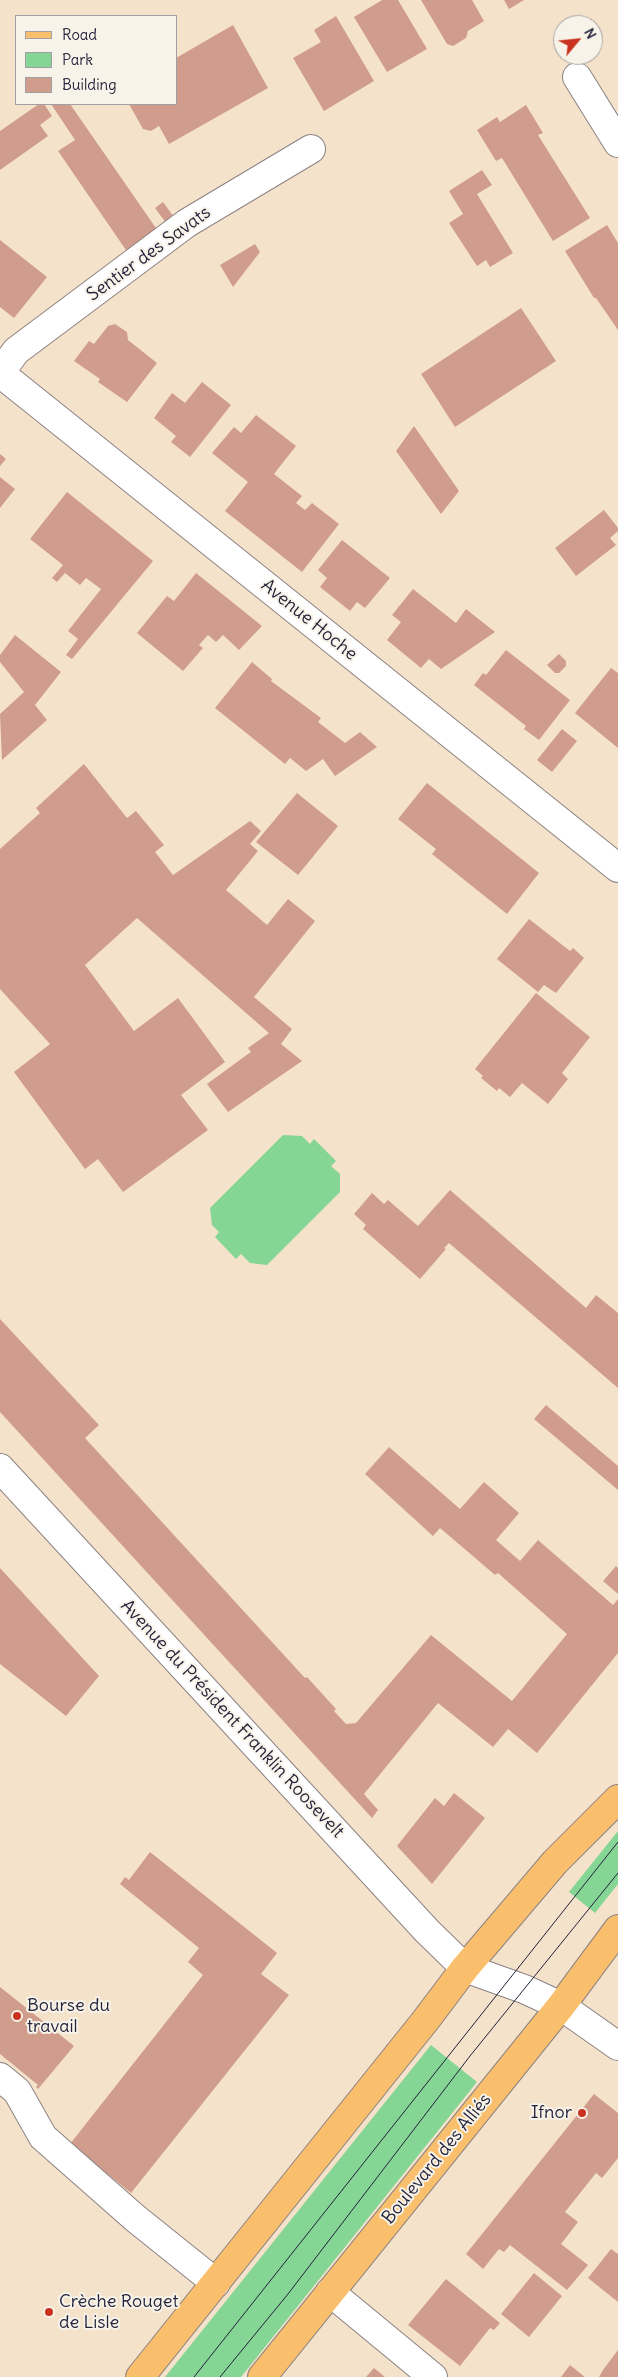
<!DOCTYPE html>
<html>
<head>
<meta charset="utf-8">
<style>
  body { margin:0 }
  #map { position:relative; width:618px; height:2377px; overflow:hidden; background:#f5e2cb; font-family:Delius,sans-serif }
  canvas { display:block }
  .legend { position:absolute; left:15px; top:15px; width:162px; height:90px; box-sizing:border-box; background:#f7f3e8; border:1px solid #a29fa3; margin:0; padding:6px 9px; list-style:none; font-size:15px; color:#22223b }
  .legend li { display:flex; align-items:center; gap:10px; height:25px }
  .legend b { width:25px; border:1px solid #a29fa3 }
  .north { position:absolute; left:553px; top:15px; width:50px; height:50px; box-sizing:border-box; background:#f7f3e8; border:1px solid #a29fa3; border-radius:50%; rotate:62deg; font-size:14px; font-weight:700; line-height:20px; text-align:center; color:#22223b }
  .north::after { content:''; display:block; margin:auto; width:18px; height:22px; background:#c8321e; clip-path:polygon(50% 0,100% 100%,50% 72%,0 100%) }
</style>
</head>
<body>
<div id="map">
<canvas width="618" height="2377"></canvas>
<ul class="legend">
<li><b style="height:6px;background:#f9bf6d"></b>Road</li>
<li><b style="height:14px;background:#85d594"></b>Park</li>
<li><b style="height:14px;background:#d09d8d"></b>Building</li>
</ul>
<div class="north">N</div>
</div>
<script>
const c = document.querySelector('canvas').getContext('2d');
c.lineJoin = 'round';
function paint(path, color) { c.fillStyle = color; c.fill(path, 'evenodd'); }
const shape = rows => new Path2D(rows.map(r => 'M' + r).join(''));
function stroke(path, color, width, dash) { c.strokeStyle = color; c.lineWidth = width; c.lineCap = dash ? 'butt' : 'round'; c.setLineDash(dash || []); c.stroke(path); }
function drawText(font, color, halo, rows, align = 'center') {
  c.font = font + ' Delius,sans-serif'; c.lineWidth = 4; c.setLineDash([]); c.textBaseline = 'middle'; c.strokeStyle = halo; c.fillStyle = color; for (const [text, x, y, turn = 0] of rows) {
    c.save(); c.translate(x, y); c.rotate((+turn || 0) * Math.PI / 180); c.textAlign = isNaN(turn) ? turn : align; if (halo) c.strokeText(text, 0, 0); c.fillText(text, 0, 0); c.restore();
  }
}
paint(shape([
  [283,1135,302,1136,310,1144,314,1139,336,1161,331,1166,340,1174,340,1192,267,1265,250,1263,241,1254,236,1259,215,1237,219,1232,212,1225,210,1208],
  [618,1831,618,1884,595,1913,569,1892],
  [431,2045,477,2082,241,2377,165,2377]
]), '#85d594');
paint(shape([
  [382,0,398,0,427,49,387,72,354,17],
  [421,0,472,0,484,21,468,31,466,38,453,46,447,44],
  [504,0,524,0,509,9],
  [336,16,374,81,324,111,293,58,321,42,314,30],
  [233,25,268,88,169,144,159,126,151,131,143,129,129,104,176,104,176,58],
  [39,104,44,104,52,116,40,125,48,136,0,170,0,131],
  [51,104,70,104,158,231,128,253,58,151,75,140],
  [526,105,543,133,538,135,590,218,553,241,502,158,496,161,477,130,497,117,500,122],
  [482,170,492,185,477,194,513,253,490,267,486,260,477,266,449,223,463,214,449,191],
  [163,202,174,217,166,223,155,208],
  [607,225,618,243,618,330,596,298,594,298,565,251],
  [0,240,47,277,14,318,0,307],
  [255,244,260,252,233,287,220,265],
  [521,308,556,361,455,427,421,374],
  [115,324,127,332,128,340,157,363,127,402,98,382,100,379,74,361,89,341,94,344,108,326],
  [202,382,231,405,190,457,171,442,176,436,154,418,172,393,185,403],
  [256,415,296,446,274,474,302,496,296,503,305,510,312,503,339,524,302,572,225,511,248,482,212,453,234,427,241,433],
  [414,426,459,491,441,514,396,451],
  [0,454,6,459,0,466],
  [0,477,15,489,0,508],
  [67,492,153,561,72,659,66,655,78,639,68,631,101,589,86,578,80,585,65,573,57,582,52,578,63,565,30,539],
  [604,510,618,528,618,531,610,538,616,545,576,576,555,548],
  [342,540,390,578,365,608,357,602,350,611,320,587,327,578,318,570],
  [196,573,262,626,239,650,223,635,216,642,208,635,199,645,203,648,183,671,137,633,167,596,174,601],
  [413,589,456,623,466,609,495,632,441,669,429,659,421,668,387,640,401,622,392,615],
  [15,635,61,672,35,705,47,720,2,760,0,714,24,692,0,662,0,655],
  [506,650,570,700,539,740,524,729,526,726,474,685,483,673,486,675],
  [559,654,566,661,566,666,559,673,555,673,547,665],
  [252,662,272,679,271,681,321,718,318,722,345,743,360,732,377,747,335,776,323,759,306,771,290,758,285,764,215,708],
  [611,668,618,673,618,748,575,713],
  [562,729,577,741,552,772,537,760],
  [84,764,127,818,136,811,164,845,155,852,173,875,250,821,261,831,250,844,258,851,226,890,267,925,288,899,315,921,254,997,292,1029,281,1044,302,1061,228,1112,207,1084,248,1054,251,1052,248,1048,269,1033,137,918,85,965,134,1031,178,998,225,1062,181,1095,208,1130,123,1192,98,1159,85,1169,14,1072,50,1044,0,989,0,849,40,813,36,808],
  [427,783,539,873,507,914,432,854,436,849,398,819],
  [297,793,338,826,298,875,256,842],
  [529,919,570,951,573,948,584,958,556,993,544,985,538,992,497,959],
  [536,993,590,1037,562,1073,568,1079,548,1104,522,1083,510,1097,499,1088,497,1091,481,1078,483,1076,475,1069],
  [450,1190,586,1308,596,1295,618,1313,618,1388,449,1243,444,1248,446,1249,420,1279,363,1229,366,1225,354,1214,372,1193,384,1204,388,1200,418,1226],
  [0,1319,99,1425,85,1438,305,1678,307,1677,336,1709,334,1711,346,1724,356,1723,431,1635,512,1701,567,1634,498,1573,495,1575,440,1528,433,1536,365,1474,389,1447,460,1509,484,1482,519,1513,496,1540,520,1561,538,1540,613,1605,618,1599,618,1653,537,1753,508,1729,493,1747,438,1703,364,1794,378,1810,372,1818,0,1412],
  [546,1405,618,1466,618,1490,534,1419],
  [616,1566,618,1568,618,1594,603,1581],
  [0,1568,99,1676,66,1716,0,1664],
  [454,1793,485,1818,432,1884,397,1846,435,1798,444,1806],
  [150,1852,277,1953,261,1974,289,1995,131,2193,70,2144,203,1975,188,1962,199,1948,120,1884,125,1877,129,1880],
  [0,1987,74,2046,38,2089,36,2087,38,2085,0,2054],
  [594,2094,618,2113,618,2158,602,2178,596,2173,565,2212,578,2222,561,2244,588,2265,567,2290,510,2245,504,2252,499,2249,483,2269,466,2254],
  [611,2249,618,2254,618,2302,588,2278],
  [534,2273,562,2296,529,2337,501,2314],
  [446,2279,500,2323,494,2330,490,2328,460,2366,408,2325],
  [618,2350,618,2377,599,2377,603,2370],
  [570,2365,585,2377,561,2377],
  [374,2368,385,2377,366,2377]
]), '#d09d8d');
const minor = shape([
  [577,77,618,143],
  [0,373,618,868],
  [0,373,16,351,187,223,311,149],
  [0,1468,427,1931,465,1968,524,1989,561,2006,618,2046],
  [0,2077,17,2091,43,2137,135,2218,216,2283],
  [330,2292,433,2377]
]);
const major = shape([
  [140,2377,425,2021,465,1968,555,1862,618,1799],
  [262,2377,561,2006,618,1929]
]);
stroke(minor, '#8c8283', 30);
stroke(major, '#8c8283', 30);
stroke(minor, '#fff', 28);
stroke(major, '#f9bf6d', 28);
stroke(shape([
  [194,2377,618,1842],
  [220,2377,288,2294,470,2056,618,1873]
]), '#22223b', 1);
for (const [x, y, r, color] of [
  [17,2016,5,"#c8321e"],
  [582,2113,5,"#c8321e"],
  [49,2312,5,"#c8321e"]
]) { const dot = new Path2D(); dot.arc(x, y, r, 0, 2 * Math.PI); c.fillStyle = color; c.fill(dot); stroke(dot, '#f7f3e8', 2); }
drawText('18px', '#22223b', '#f7f3e8', [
  ["Sentier des Savats",149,254,-36],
  ["Avenue Hoche",309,620,39],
  ["Avenue du Président Franklin Roosevelt",232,1719,47],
  ["Boulevard des Alliés",437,2159,-51]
]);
drawText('18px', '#22223b', '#f7f3e8', [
  ["Bourse du",27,2006],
  ["travail",27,2027],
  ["Ifnor",572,2113,"right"],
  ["Crèche Rouget",59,2302],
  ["de Lisle",59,2323]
], 'left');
</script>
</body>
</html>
